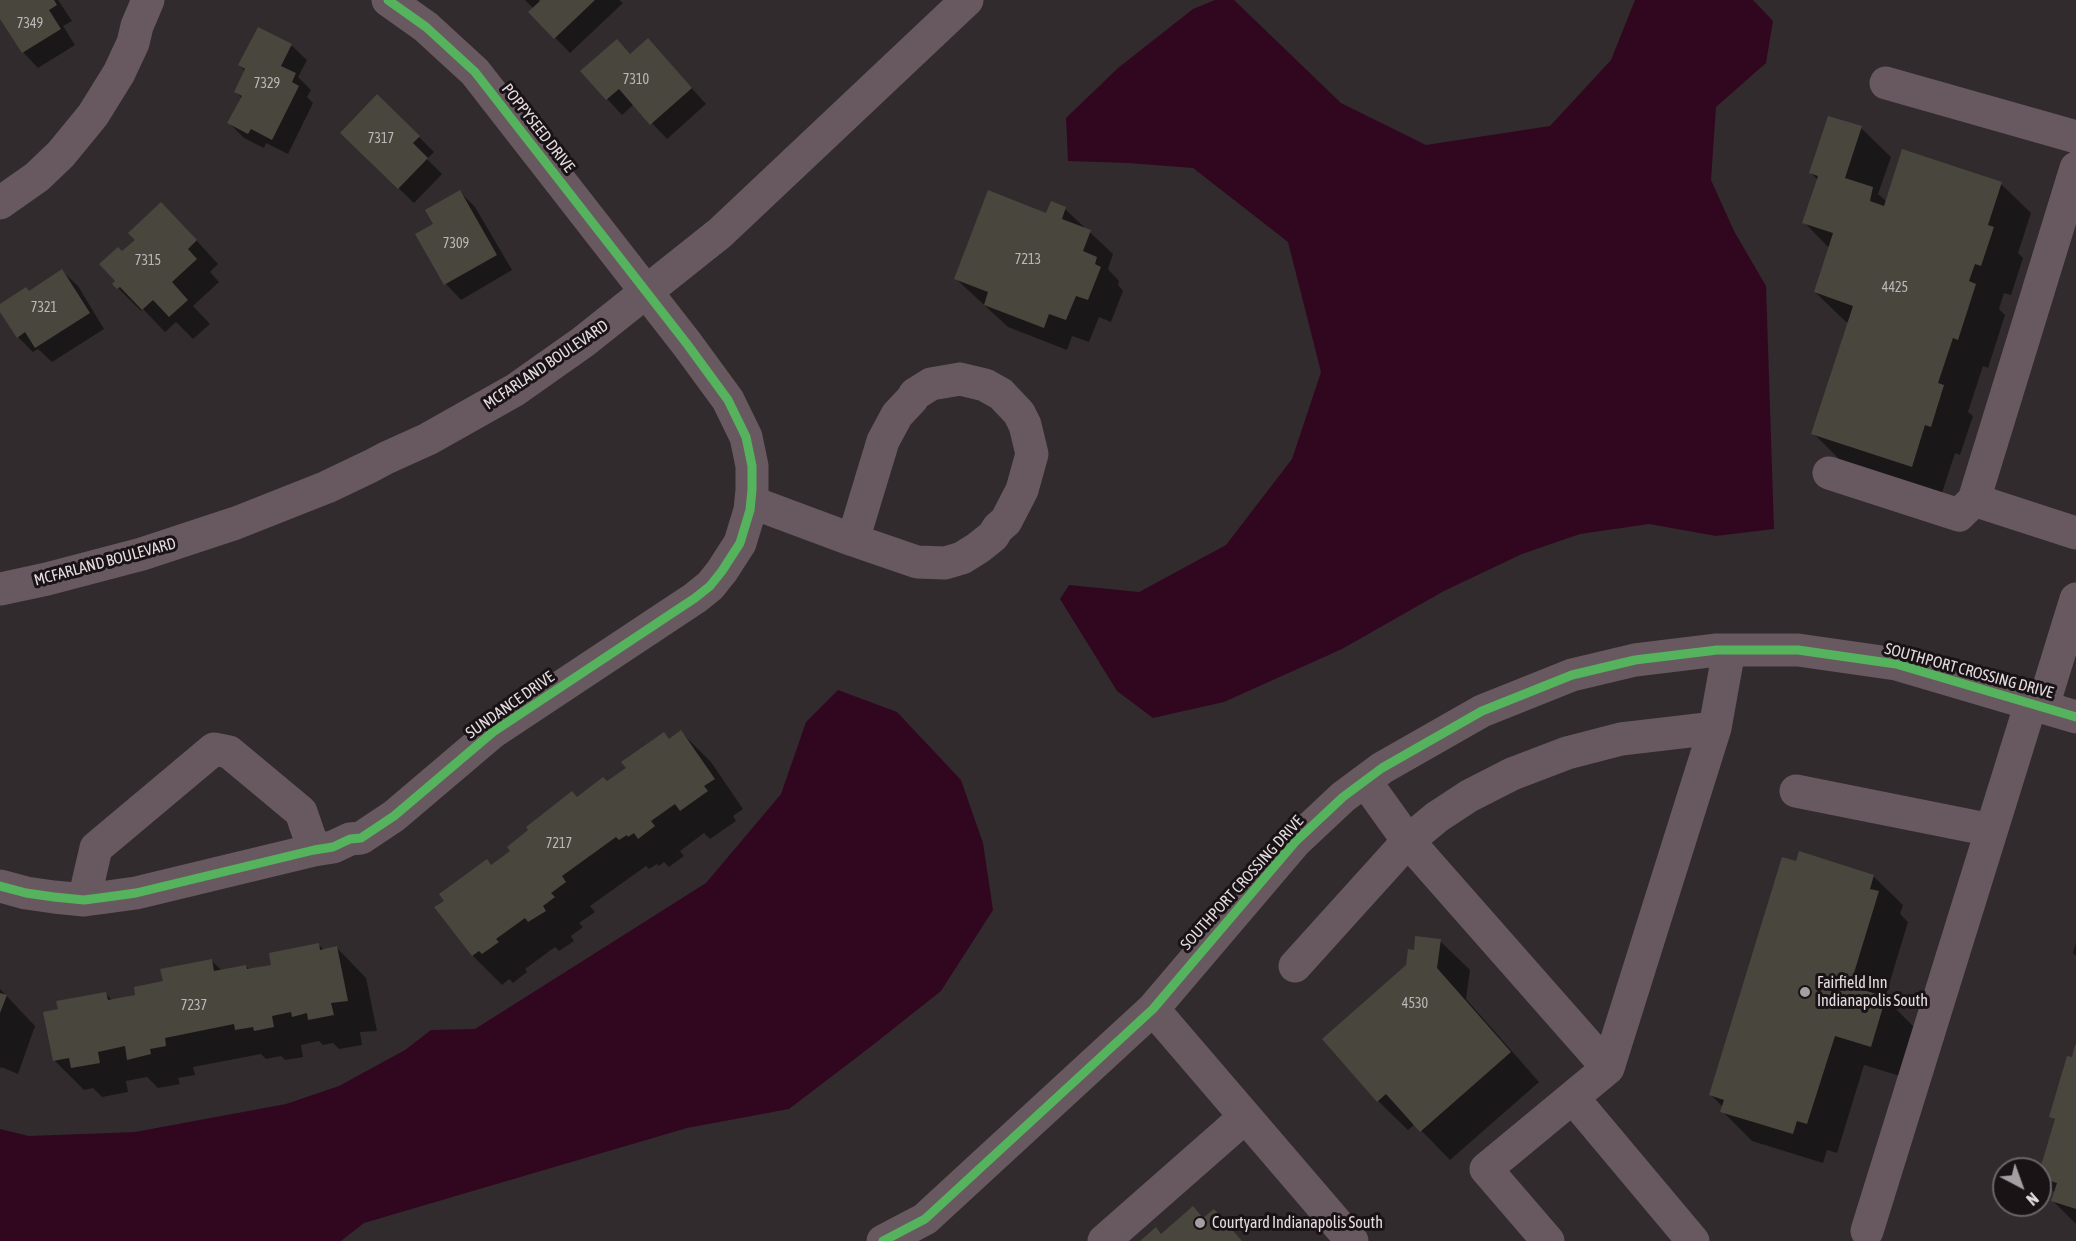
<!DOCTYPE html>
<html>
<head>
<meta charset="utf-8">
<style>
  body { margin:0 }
  #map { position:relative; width:2076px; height:1241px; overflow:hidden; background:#322b2e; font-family:"Asap Condensed",sans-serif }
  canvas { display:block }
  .north { position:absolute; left:1992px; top:1157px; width:60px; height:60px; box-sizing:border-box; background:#191316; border:2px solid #6b6367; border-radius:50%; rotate:139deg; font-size:16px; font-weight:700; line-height:24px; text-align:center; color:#e5dce0 }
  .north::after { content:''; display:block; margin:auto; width:21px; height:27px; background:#a69ea2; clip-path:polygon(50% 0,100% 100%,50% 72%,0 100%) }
</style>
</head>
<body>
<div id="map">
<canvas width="2076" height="1241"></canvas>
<div class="north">N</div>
</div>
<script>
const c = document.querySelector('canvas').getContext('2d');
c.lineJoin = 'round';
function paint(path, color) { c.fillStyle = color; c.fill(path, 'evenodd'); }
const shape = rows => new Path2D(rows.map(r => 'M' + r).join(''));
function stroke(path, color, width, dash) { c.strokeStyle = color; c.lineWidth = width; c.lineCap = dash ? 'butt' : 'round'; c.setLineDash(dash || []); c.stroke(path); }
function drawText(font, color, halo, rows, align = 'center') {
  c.font = font + ' "Asap Condensed",sans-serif'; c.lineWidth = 6; c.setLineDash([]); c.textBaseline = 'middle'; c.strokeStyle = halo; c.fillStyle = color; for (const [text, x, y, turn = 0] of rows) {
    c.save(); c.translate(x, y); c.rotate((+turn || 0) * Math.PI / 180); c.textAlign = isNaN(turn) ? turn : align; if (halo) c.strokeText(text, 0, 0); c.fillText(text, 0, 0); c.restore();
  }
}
paint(shape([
  [1215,0,1234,0,1341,103,1426,145,1550,126,1611,60,1635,0,1753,0,1773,21,1766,63,1716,107,1711,180,1734,231,1766,286,1774,529,1716,536,1649,524,1580,534,1522,554,1444,591,1342,649,1224,702,1153,718,1117,691,1060,599,1069,585,1139,592,1226,545,1292,459,1321,372,1288,242,1193,168,1128,163,1068,161,1066,118,1118,68,1193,9],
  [838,690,897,712,961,780,983,843,993,910,941,991,869,1048,789,1109,687,1128,364,1223,341,1241,0,1241,0,1129,29,1136,135,1132,286,1104,339,1086,405,1050,431,1030,475,1029,706,883,781,794,806,722]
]), '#310720');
paint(shape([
  [0,0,58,0,72,21,63,26,75,45,38,68,23,52,0,16],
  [525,0,619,0,623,3,570,53,530,12,534,9],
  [648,40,706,104,667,139,634,104,622,115,582,72,631,55],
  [291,45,307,60,298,77,311,90,307,97,313,103,288,154,266,143,264,148,244,138,229,123,242,98,236,92,246,72,239,65],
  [1861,128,1891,157,1878,194,1887,202,2001,184,2031,213,2018,253,2023,258,2011,295,2004,293,1999,309,2005,315,1988,368,1983,366,1968,412,1973,416,1960,455,1955,453,1941,496,1843,463,1813,433,1849,323,1845,321,1815,292,1829,248,1804,222,1818,180,1811,173],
  [419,137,434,152,427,159,442,174,414,203,357,148],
  [460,192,475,207,512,270,461,300,446,284,417,234,435,224],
  [1065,209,1113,254,1108,269,1119,281,1118,285,1123,291,1111,322,1099,317,1089,342,1072,336,1067,350,1008,327,955,278,1047,215],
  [184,227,218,264,210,272,219,282,193,306,210,324,193,339,176,322,165,332,143,309,141,311,114,284,117,281,122,253],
  [62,271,78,286,104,329,52,362,38,349,33,352,18,337,0,309,0,306,29,292],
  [681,732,711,762,743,809,733,816,736,821,710,839,704,833,680,851,684,856,669,867,664,862,659,866,657,864,649,869,646,866,590,906,595,912,579,923,583,927,571,936,574,941,559,951,555,947,525,969,527,972,513,983,509,979,502,985,473,956,436,908,578,799,607,783],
  [1873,876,1903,905,1900,914,1908,922,1885,998,1915,1028,1900,1076,1864,1065,1837,1153,1827,1150,1823,1163,1752,1141,1722,1111,1723,1107,1711,1095],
  [1440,941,1470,970,1466,999,1539,1082,1450,1160,1415,1124,1408,1130,1378,1101,1408,966,1415,952],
  [2076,942,2076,956,2073,953],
  [319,945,325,951,337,948,366,978,377,1031,360,1032,362,1045,339,1049,333,1043,323,1045,319,1041,301,1045,303,1057,285,1060,281,1056,266,1059,261,1054,193,1067,195,1075,178,1078,180,1084,158,1088,147,1077,126,1081,128,1092,102,1097,93,1088,84,1090,54,1060,59,1010,105,993,113,1001,137,996,211,960,222,971,246,966,250,970,273,966],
  [0,989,35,1026,18,1074,1,1067,0,1069],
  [2076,1048,2076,1224,2053,1201,2055,1193,2040,1178,2056,1121,2051,1116]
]), '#0007');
paint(shape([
  [0,0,54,0,57,5,49,10,61,29,22,53,0,19],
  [539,0,595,0,554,39,528,12,540,1],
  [258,27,292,44,281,66,296,73,292,82,299,86,272,140,251,129,248,134,227,123,242,96,234,92,245,69,238,65],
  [648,38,692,88,650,125,619,89,606,100,580,71,617,39,630,54],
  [377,94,420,136,413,143,428,158,398,189,340,133],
  [1828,116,1862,126,1845,178,1873,187,1870,201,1884,206,1902,149,2002,182,1988,225,1994,227,1981,266,1975,264,1969,281,1976,284,1958,340,1953,338,1938,383,1944,385,1931,427,1925,425,1912,467,1811,434,1853,306,1814,292,1833,233,1802,223,1818,176,1809,173],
  [460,190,497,255,444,285,415,234,433,224,425,210],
  [988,190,1046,213,1051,201,1066,207,1062,219,1091,230,1083,251,1097,257,1095,264,1101,267,1088,300,1076,296,1066,320,1049,314,1044,328,984,305,988,292,954,279],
  [161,202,197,240,188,249,197,259,172,282,188,300,169,317,153,300,142,310,120,287,117,289,112,284,115,281,99,264,118,247,122,251,135,240,128,233],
  [62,269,90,313,35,348,25,332,17,338,0,312,0,304,26,287,29,291],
  [681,730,715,779,704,786,708,791,680,811,675,804,651,821,655,826,638,839,634,833,628,837,627,835,619,840,616,837,562,876,566,882,551,893,555,897,543,906,546,911,528,922,525,918,496,939,499,942,482,954,479,951,472,956,434,907,444,901,439,894,487,859,491,865,510,851,507,847,528,830,526,827,572,791,577,797,603,777,607,781,626,768,621,762,664,732,669,739],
  [1799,851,1874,875,1870,889,1879,891,1850,986,1886,997,1871,1047,1835,1036,1807,1124,1797,1121,1793,1134,1720,1112,1724,1100,1709,1095,1782,857,1796,861],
  [1415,936,1441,939,1437,968,1511,1052,1420,1132,1386,1094,1377,1102,1322,1039,1406,965,1408,949,1414,950],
  [319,943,320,950,337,946,348,1001,331,1003,334,1015,308,1020,307,1013,292,1017,291,1012,272,1016,274,1027,254,1031,253,1027,235,1030,234,1024,165,1038,166,1046,150,1049,151,1054,127,1060,125,1046,98,1052,100,1063,71,1068,69,1058,53,1061,43,1012,58,1009,56,1001,106,992,108,1000,135,995,134,987,163,981,160,969,212,959,214,971,246,965,247,969,271,965,269,953],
  [0,993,7,995,0,1013],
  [2075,1045,2076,1045,2076,1209,2051,1201,2057,1183,2040,1178,2040,1169,2055,1119,2049,1117,2067,1056,2072,1057],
  [1193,1206,1203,1218,1214,1209,1242,1241,1140,1241,1156,1227,1161,1234]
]), '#49463d');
stroke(shape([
  [1886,83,2076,137],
  [2076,168,1974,500,2076,533],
  [0,203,37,177,61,154,93,115,119,73,133,43,137,26,148,0],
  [960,379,985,385,1001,394,1019,413,1025,425,1032,454,1022,490,1006,521,998,528,993,536,978,548,962,558,945,563,917,562,853,540,883,441,897,415,912,399,915,394,931,384,960,379],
  [1829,473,1959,515,1974,500],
  [751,502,853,540],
  [0,589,47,579,142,554,236,523,327,487,371,466,386,458,428,439,515,390,583,342,720,233,967,0],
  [2043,706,2076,599],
  [1365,781,1408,841,1437,817,1469,796,1512,774,1567,753,1621,739,1715,728,1729,650],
  [1796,791,1991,830],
  [0,886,26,893,54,897,84,900,107,897,136,893,314,850,333,847,350,839,361,838,394,816,493,732,695,598,710,586,722,571,740,543,750,510,752,490,752,466,746,437,728,400,687,344,475,72,426,27,388,0],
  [84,900,96,848,214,749,229,752,301,812,314,850],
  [1295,966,1408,841,1608,1068],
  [1153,1009,1352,1241],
  [1573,1098,1693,1241],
  [1867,1231,2031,703],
  [883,1241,925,1219,1153,1009,1295,842,1343,797,1382,768,1482,711,1572,675,1635,660,1717,650,1798,650,1896,664,2076,717],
  [1104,1241,1245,1117],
  [1548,1241,1486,1169,1608,1068,1715,728]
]), '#685961', 33);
stroke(shape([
  [0,886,26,893,54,897,84,900,107,897,136,893,314,850,333,847,350,839,361,838,394,816,493,732,695,598,710,586,722,571,740,543,750,510,752,490,752,466,746,437,728,400,687,344,475,72,426,27,388,0],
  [883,1241,925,1219,1153,1009,1295,842,1343,797,1382,768,1482,711,1572,675,1635,660,1717,650,1798,650,1896,664,2076,717]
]), '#56b35d', 9);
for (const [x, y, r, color] of [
  [1805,992,6,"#a69ea2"],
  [1200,1223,6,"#a69ea2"]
]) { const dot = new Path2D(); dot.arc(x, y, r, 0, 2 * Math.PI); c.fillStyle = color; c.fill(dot); stroke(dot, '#191316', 2); }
drawText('14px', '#beb6b7', null, [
  ["7349",30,24],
  ["7310",636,80],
  ["7329",267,84],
  ["7317",381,139],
  ["7309",456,244],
  ["7213",1028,260],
  ["7315",148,261],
  ["4425",1895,288],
  ["7321",44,308],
  ["7217",559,844],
  ["4530",1415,1004],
  ["7237",194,1006]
]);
drawText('16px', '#e5dce0', '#191316', [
  ["POPPYSEED DRIVE",538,128,52],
  ["MCFARLAND BOULEVARD",546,365,-34],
  ["MCFARLAND BOULEVARD",105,562,-15],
  ["SOUTHPORT CROSSING DRIVE",1969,671,15],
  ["SUNDANCE DRIVE",510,705,-35],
  ["SOUTHPORT CROSSING DRIVE",1242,883,-48]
]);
drawText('16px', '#e5dce0', '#191316', [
  ["Fairfield Inn",1817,983],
  ["Indianapolis South",1817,1001],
  ["Courtyard Indianapolis South",1212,1223]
], 'left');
</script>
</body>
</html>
